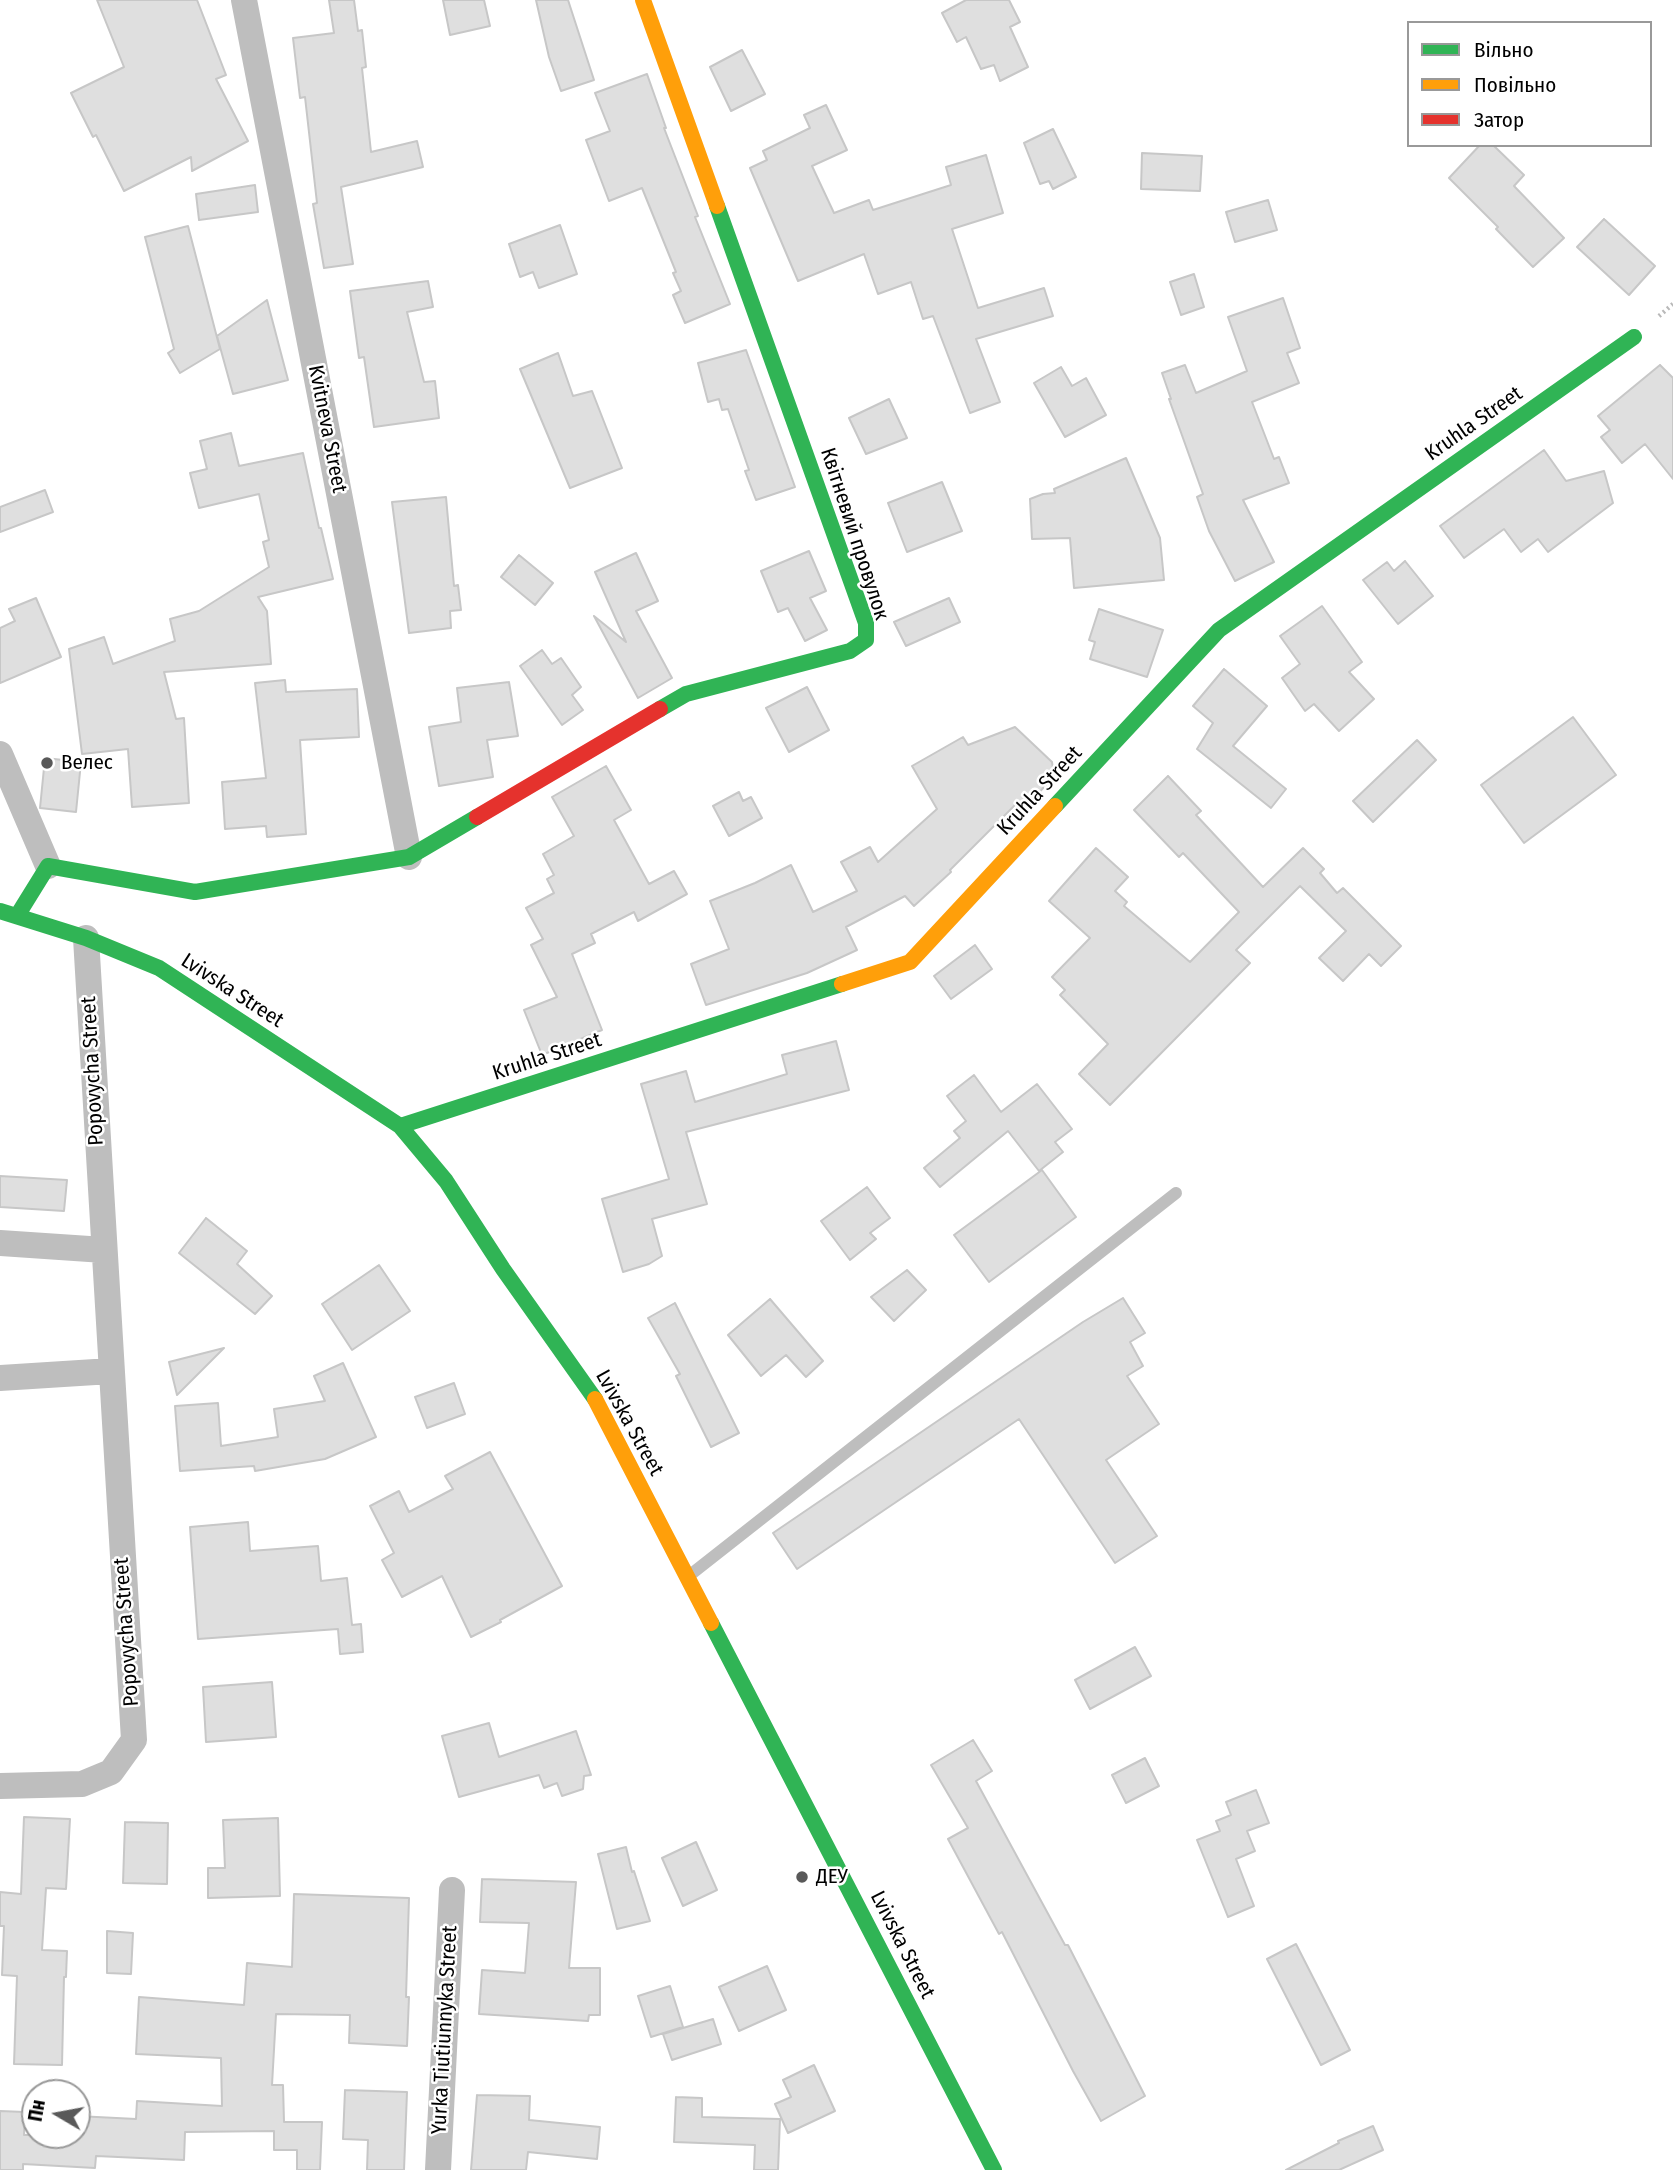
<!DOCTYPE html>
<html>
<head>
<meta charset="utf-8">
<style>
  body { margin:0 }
  #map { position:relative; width:1673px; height:2170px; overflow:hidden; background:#fff; font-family:"Fira Sans Condensed",sans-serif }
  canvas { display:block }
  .legend { position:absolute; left:1407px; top:21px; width:245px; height:126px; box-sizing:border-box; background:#fff; border:2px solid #999; margin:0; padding:9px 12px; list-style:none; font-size:21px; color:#000 }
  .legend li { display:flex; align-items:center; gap:14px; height:35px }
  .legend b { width:35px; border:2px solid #999 }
  .north { position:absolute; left:21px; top:2079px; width:70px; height:70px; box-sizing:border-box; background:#fff; border:2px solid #999; border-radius:50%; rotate:280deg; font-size:19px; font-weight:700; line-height:28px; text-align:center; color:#000 }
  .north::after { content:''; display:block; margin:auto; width:24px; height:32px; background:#595959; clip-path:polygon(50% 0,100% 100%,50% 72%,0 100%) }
</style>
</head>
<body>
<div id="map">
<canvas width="1673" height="2170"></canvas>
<ul class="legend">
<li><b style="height:9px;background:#30b455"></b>Вільно</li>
<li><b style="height:9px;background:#ff9f0a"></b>Повільно</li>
<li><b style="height:9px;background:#e5322d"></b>Затор</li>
</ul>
<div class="north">Пн</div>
</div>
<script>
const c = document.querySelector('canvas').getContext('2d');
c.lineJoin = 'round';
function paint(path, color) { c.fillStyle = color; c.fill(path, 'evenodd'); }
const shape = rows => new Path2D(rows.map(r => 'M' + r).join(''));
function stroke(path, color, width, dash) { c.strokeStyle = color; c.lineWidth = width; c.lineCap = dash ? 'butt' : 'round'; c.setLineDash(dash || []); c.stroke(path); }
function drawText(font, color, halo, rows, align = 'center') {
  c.font = font + ' "Fira Sans Condensed",sans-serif'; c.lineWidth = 5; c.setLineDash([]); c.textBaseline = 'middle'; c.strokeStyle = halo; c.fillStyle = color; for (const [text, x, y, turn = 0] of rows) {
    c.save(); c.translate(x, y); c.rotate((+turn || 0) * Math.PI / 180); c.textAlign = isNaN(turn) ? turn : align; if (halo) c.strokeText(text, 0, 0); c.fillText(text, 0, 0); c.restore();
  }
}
const building = shape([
  [97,0,197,0,226,75,216,79,248,141,192,171,191,157,124,191,96,135,93,137,71,93,124,67,97,0],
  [329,0,354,0,358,31,362,30,366,67,362,68,371,152,417,141,423,167,341,187,353,264,324,268,313,204,317,203,305,97,300,98,293,38,334,33,329,0],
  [443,0,484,0,490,26,450,35,443,0],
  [536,0,568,0,594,80,561,91,549,57,536,0],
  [966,0,1009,0,1020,22,1010,27,1028,67,1000,81,994,65,981,69,966,37,957,42,942,13,966,0],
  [742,50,765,94,731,111,710,67,742,50],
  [647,74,666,128,664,128,698,216,695,217,730,304,685,323,673,295,681,291,673,273,676,272,642,188,609,201,586,140,610,131,595,93,647,74],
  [826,105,847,150,812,166,834,213,869,200,873,210,951,185,946,167,986,155,1003,213,952,229,978,308,1044,288,1053,316,976,339,1000,402,970,413,933,316,923,319,911,282,878,294,864,254,798,281,750,168,767,160,763,151,810,128,804,115,826,105],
  [1053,129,1076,177,1053,189,1049,181,1040,184,1024,143,1053,129],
  [1480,145,1493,145,1524,175,1514,186,1564,238,1533,267,1496,229,1498,227,1449,178,1480,145],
  [1142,153,1202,156,1200,191,1141,189,1142,153],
  [255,185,258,212,199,220,196,194,255,185],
  [1268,200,1277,230,1235,242,1226,212,1268,200],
  [1604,219,1655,266,1629,295,1577,247,1604,219],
  [560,225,577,274,539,288,533,272,520,277,509,244,560,225],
  [188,226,220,349,180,373,168,353,174,349,145,237,188,226],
  [1194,274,1204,307,1181,315,1170,282,1194,274],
  [428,281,433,307,407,312,424,382,435,381,439,418,374,427,364,357,359,358,350,291,428,281],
  [1283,298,1300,348,1287,353,1299,383,1252,402,1274,459,1279,457,1289,483,1243,500,1274,562,1235,581,1209,531,1197,497,1203,494,1169,399,1171,399,1162,373,1185,365,1196,393,1247,371,1228,317,1283,298],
  [267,300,288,380,233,394,217,336,267,300],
  [746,350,795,487,756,500,745,471,749,470,728,409,722,410,719,399,708,402,698,363,746,350],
  [558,353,573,396,592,391,622,468,570,488,520,369,558,353],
  [1660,365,1673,378,1673,479,1645,444,1622,463,1601,437,1610,430,1598,416,1660,365],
  [1061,367,1072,386,1086,378,1106,415,1065,437,1034,383,1061,367],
  [889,399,907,438,866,454,849,418,889,399],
  [231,433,239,466,303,453,319,528,321,528,333,579,258,597,267,611,271,664,164,672,176,719,184,718,189,803,132,807,128,749,82,754,69,649,104,637,113,664,175,641,170,619,199,611,269,567,263,542,269,540,259,494,199,508,190,473,207,469,200,441,231,433],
  [1544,450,1566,481,1604,471,1613,503,1548,552,1538,539,1521,552,1504,529,1464,558,1440,526,1544,450],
  [1126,458,1160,538,1164,580,1074,588,1070,538,1032,539,1030,499,1043,494,1055,493,1054,489,1126,458],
  [942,482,962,531,907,552,888,503,942,482],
  [45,490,53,512,0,532,0,507,45,490],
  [446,497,454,586,458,585,461,610,450,611,451,628,409,633,392,502,446,497],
  [809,551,826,591,810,598,827,630,805,641,788,608,778,612,761,571,809,551],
  [636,553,658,601,636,611,672,678,638,698,594,616,626,642,595,572,636,553],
  [519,555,553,583,535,605,501,577,519,555],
  [1405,561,1433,596,1398,624,1363,580,1387,562,1394,571,1405,561],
  [36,598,61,657,0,683,0,628,15,621,9,609,36,598],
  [949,598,960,622,906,646,894,622,949,598],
  [1322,606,1362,662,1349,672,1374,699,1339,731,1314,704,1305,711,1282,678,1300,664,1280,636,1322,606],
  [1099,609,1163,630,1147,677,1090,659,1095,642,1089,640,1099,609],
  [542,650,552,664,561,658,581,687,572,695,583,710,562,725,520,666,542,650],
  [1224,669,1267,706,1233,746,1286,789,1271,808,1197,749,1213,723,1193,706,1224,669],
  [285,680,286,692,357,689,359,737,300,740,306,834,267,837,266,826,225,829,222,782,266,778,255,683,285,680],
  [509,682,518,736,487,740,493,777,439,786,429,727,461,722,457,688,509,682],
  [807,687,829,730,789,752,766,708,807,687],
  [1573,717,1616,775,1524,843,1481,785,1573,717],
  [1015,727,1052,762,1054,776,1026,807,1019,801,950,870,951,872,914,906,905,896,846,927,857,950,807,973,706,1005,691,964,729,949,710,901,755,883,791,865,813,912,857,891,841,862,870,847,878,862,937,809,912,766,963,737,968,745,1015,727],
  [1417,740,1436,760,1373,822,1353,801,1417,740],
  [45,758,81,762,76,812,40,808,45,758],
  [606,766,631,810,614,820,649,884,674,871,687,894,638,921,634,912,591,934,595,943,572,954,602,1030,542,1055,524,1010,557,997,531,945,543,939,526,908,554,893,547,879,554,875,543,854,574,836,552,797,606,766],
  [1168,776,1201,811,1196,815,1263,887,1303,848,1324,869,1320,873,1337,893,1343,888,1401,946,1381,966,1369,954,1343,981,1319,958,1346,931,1300,886,1236,950,1250,963,1110,1105,1079,1074,1108,1044,1060,995,1065,990,1052,977,1090,938,1049,901,1096,848,1128,877,1115,891,1127,902,1124,906,1190,962,1239,912,1183,853,1179,857,1134,810,1168,776],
  [739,792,743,801,751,797,762,818,729,836,713,806,739,792],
  [975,945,992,969,951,999,934,976,975,945],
  [836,1041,849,1090,686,1132,707,1204,652,1219,662,1256,649,1264,623,1272,602,1199,669,1179,641,1084,686,1071,695,1102,787,1074,782,1055,836,1041],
  [974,1075,1001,1112,1037,1084,1072,1129,1055,1142,1063,1152,1039,1171,1008,1131,940,1187,924,1168,960,1138,954,1131,966,1121,947,1096,974,1075],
  [1042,1170,1076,1217,989,1282,954,1235,1042,1170],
  [0,1176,67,1180,64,1211,0,1207,0,1176],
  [867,1187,890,1218,870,1233,876,1239,850,1260,821,1221,867,1187],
  [206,1218,247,1251,237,1264,272,1296,255,1314,179,1253,206,1218],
  [379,1265,410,1311,352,1350,322,1304,379,1265],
  [907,1270,926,1290,894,1321,871,1297,907,1270],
  [1123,1298,1145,1333,1130,1342,1143,1366,1127,1376,1159,1424,1106,1460,1157,1536,1115,1563,1019,1419,797,1569,773,1533,1083,1322,1123,1298],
  [770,1299,823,1361,806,1377,786,1355,761,1376,728,1335,770,1299],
  [675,1303,739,1433,711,1447,676,1376,680,1374,648,1318,675,1303],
  [224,1348,177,1395,169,1362,224,1348],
  [343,1363,376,1437,325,1459,255,1471,254,1466,180,1471,175,1406,218,1403,221,1446,278,1437,274,1409,325,1401,314,1376,343,1363],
  [454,1383,465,1414,427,1428,415,1397,454,1383],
  [490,1452,562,1586,500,1620,501,1622,471,1637,442,1576,402,1597,382,1560,394,1553,370,1506,399,1491,409,1512,453,1489,445,1476,490,1452],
  [248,1522,250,1551,318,1546,321,1581,347,1578,352,1625,361,1624,363,1652,340,1654,338,1629,198,1639,190,1527,248,1522],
  [1135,1647,1151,1676,1090,1709,1075,1680,1135,1647],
  [272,1682,276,1737,206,1742,203,1687,272,1682],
  [489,1723,499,1757,576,1731,591,1775,584,1776,583,1789,562,1796,557,1783,544,1788,539,1775,459,1797,442,1736,489,1723],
  [973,1740,992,1771,976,1781,1065,1945,1068,1945,1145,2096,1101,2121,1073,2071,1002,1932,999,1934,948,1839,968,1828,931,1765,973,1740],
  [1145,1758,1159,1786,1126,1803,1112,1775,1145,1758],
  [1256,1790,1269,1823,1247,1831,1255,1851,1236,1859,1254,1906,1228,1917,1197,1840,1220,1831,1216,1821,1231,1815,1226,1802,1256,1790],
  [24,1817,70,1819,66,1889,46,1888,42,1950,67,1951,66,1977,64,1977,62,2065,14,2064,17,1976,2,1975,4,1926,0,1926,0,1892,21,1894,24,1817],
  [278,1818,280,1896,208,1898,208,1868,225,1868,223,1820,278,1818],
  [125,1822,168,1823,167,1884,123,1883,125,1822],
  [696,1842,717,1890,683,1906,662,1858,696,1842],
  [626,1847,632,1872,634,1871,650,1921,617,1929,598,1854,626,1847],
  [482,1879,576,1882,569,1968,600,1968,600,2015,589,2015,588,2021,479,2014,482,1970,525,1973,529,1923,480,1922,482,1879],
  [294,1894,409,1898,406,1997,409,1997,407,2046,349,2043,350,2015,276,2014,272,2085,283,2085,284,2122,322,2122,320,2170,297,2170,297,2150,274,2150,274,2131,185,2132,184,2160,96,2156,95,2168,23,2164,23,2170,0,2170,0,2111,25,2112,24,2135,77,2135,77,2116,136,2119,137,2101,222,2106,221,2058,136,2054,139,1997,244,2005,247,1963,292,1967,294,1894],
  [107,1931,133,1933,131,1974,107,1973,107,1931],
  [1296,1944,1350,2050,1321,2065,1267,1959,1296,1944],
  [767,1966,786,2010,739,2031,719,1987,767,1966],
  [670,1986,683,2027,651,2037,638,1996,670,1986],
  [713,2019,721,2044,672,2060,663,2034,713,2019],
  [814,2065,835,2111,788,2133,775,2104,791,2097,783,2080,814,2065],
  [345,2090,407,2092,404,2170,367,2170,368,2140,343,2139,345,2090],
  [477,2095,530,2096,529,2120,600,2127,597,2159,528,2152,526,2170,471,2170,477,2095],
  [676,2097,702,2098,702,2117,780,2119,778,2170,754,2170,755,2145,674,2142,676,2097],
  [1373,2126,1383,2150,1339,2170,1286,2170,1339,2143,1338,2141,1373,2126]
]);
paint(building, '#dfdfdf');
stroke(building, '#c7c7c7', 2);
stroke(shape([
  [1659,316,1673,304]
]), '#b9b9b9', 4.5, [2, 3.5]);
stroke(shape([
  [690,1575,1176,1193]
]), '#bebebe', 12);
stroke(shape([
  [244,0,409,857],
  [0,754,48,866],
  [0,1243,104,1250],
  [0,1378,111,1371],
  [0,1786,82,1784,111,1772,134,1740,86,938],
  [438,2170,452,1890]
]), '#bebebe', 26);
stroke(shape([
  [660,709,686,694,850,651,866,640,866,623,717,206],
  [1055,806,1219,630,1634,337],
  [0,911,86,938,159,968,400,1126,446,1181,503,1269,595,1399],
  [17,916,48,866,195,892,409,857,477,817],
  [400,1126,842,984],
  [711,1623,994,2170]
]), '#30b455', 16);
stroke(shape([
  [643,0,717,206],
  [842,984,910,962,1055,806],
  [595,1399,711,1623]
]), '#ff9f0a', 16);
stroke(shape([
  [477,817,660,709]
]), '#e5322d', 16);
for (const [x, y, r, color] of [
  [47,763,7,"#595959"],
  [802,1877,7,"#595959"]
]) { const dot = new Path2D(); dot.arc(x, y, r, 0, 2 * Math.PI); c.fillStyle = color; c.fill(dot); stroke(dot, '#fff', 2.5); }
drawText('21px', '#000', '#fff', [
  ["Kruhla Street",1474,424,-35],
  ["Kvitneva Street",327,429,79],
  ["Квітневий провулок",854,534,72],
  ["Kruhla Street",1040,791,-47],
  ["Lvivska Street",232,991,33],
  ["Kruhla Street",547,1057,-18],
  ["Popovycha Street",93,1071,-93],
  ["Lvivska Street",629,1423,61],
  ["Popovycha Street",127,1632,-94],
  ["Lvivska Street",902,1945,63],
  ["Yurka Tiutiunnyka Street",445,2030,-87]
]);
drawText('21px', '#000', '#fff', [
  ["Велес",61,763],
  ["ДЕУ",816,1877]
], 'left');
</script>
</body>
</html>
